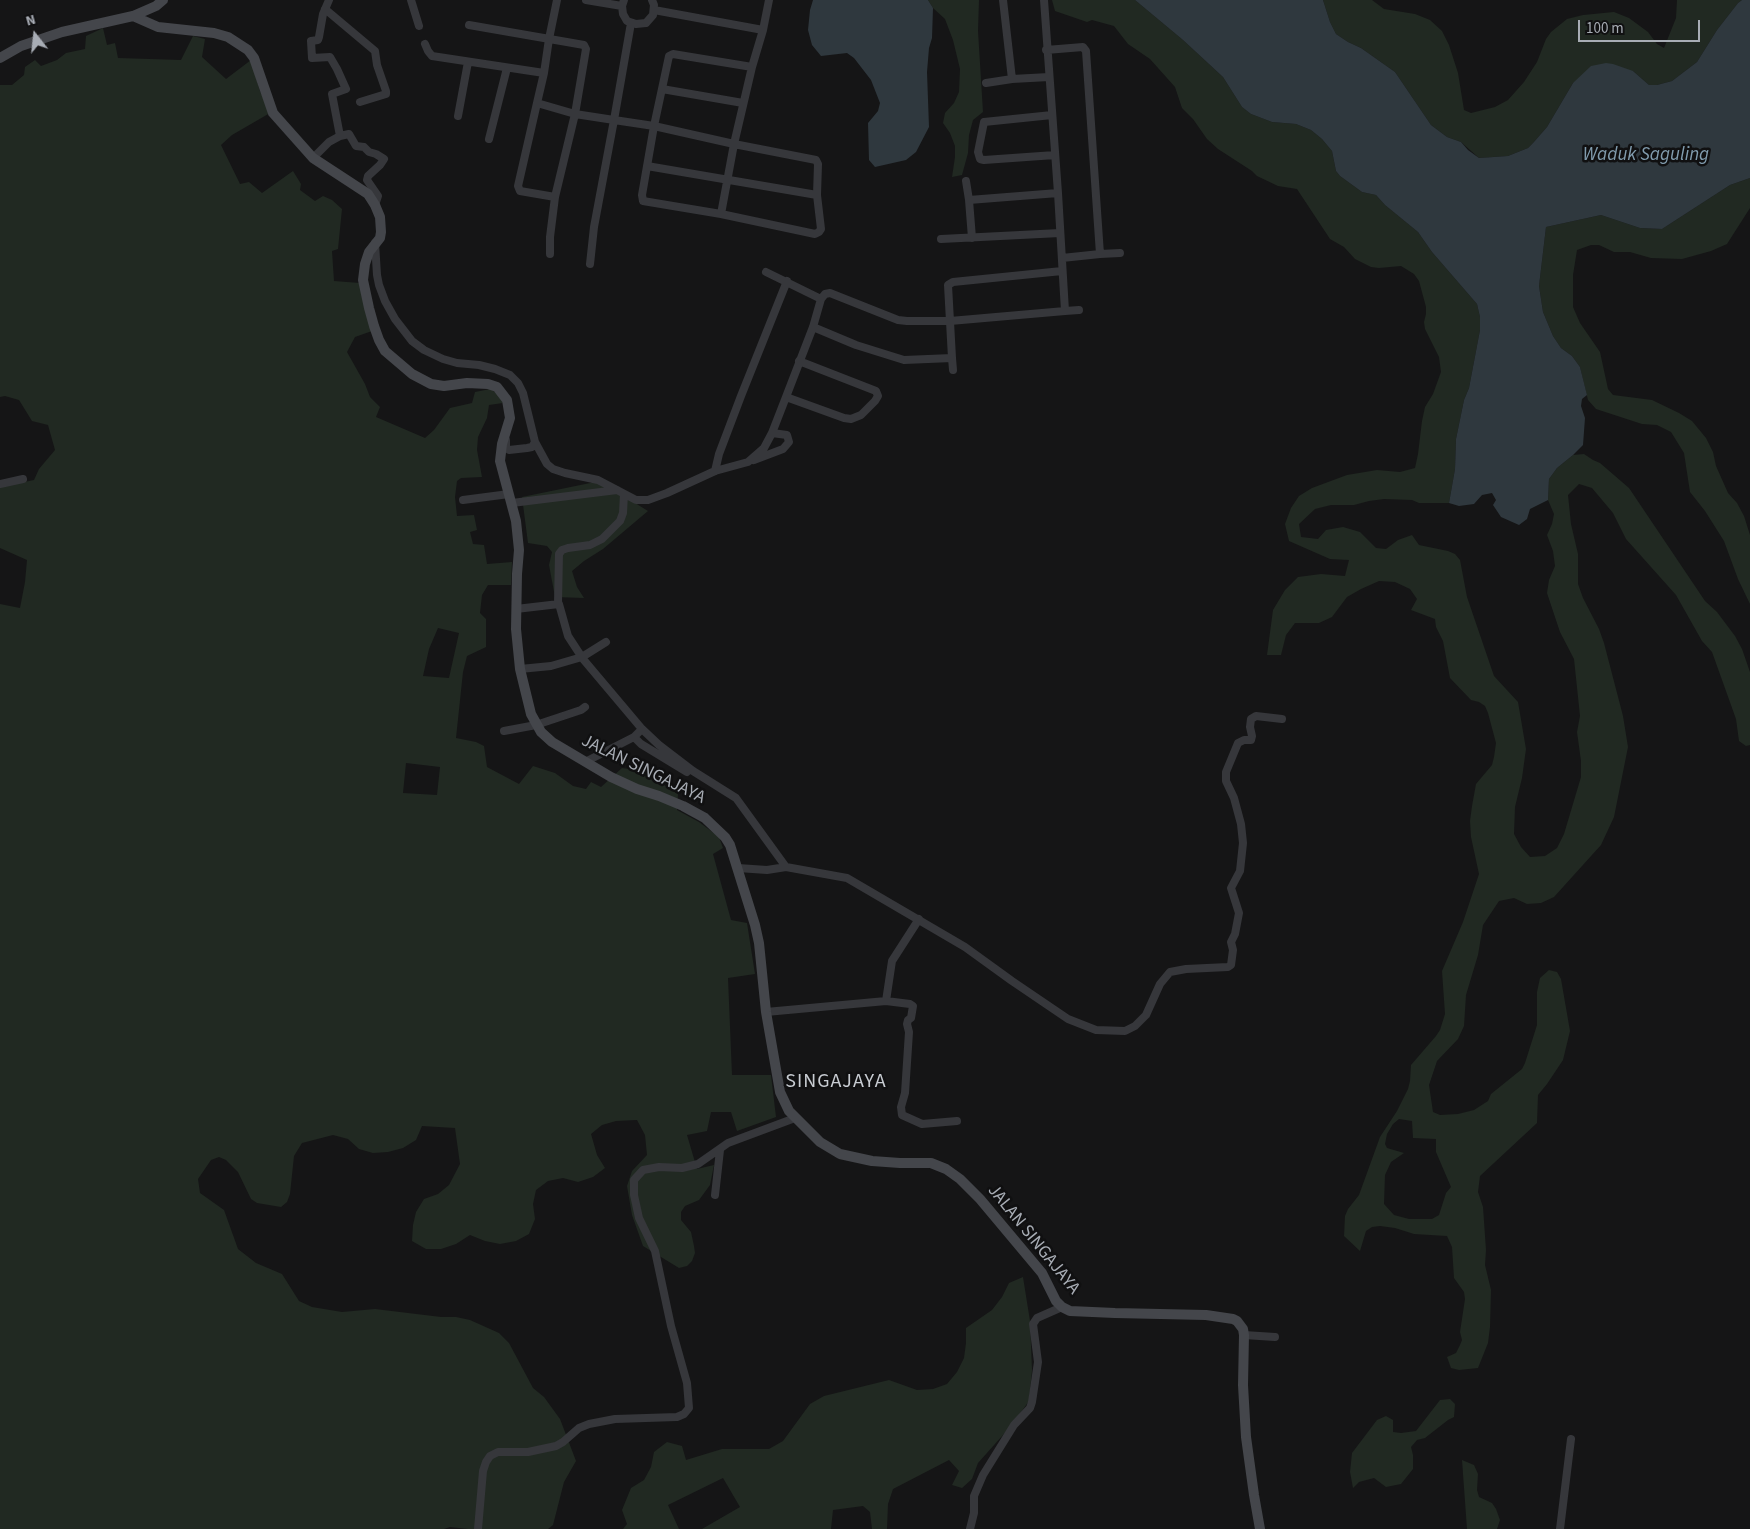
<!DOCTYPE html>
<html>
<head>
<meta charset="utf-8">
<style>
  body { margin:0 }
  #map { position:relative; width:1750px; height:1529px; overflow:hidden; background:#151516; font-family:"Source Sans 3",sans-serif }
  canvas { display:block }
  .north { position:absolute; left:10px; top:10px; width:50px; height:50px; -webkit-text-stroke:4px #101011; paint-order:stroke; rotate:344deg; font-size:14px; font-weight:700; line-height:20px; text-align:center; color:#a8adb5 }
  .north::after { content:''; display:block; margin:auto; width:18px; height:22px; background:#a8adb5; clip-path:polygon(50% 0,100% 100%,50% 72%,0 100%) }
  .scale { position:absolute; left:1578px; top:20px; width:122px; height:22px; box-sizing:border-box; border:2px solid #a8adb5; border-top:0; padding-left:6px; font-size:15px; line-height:18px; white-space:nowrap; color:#a8adb5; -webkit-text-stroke:4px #101011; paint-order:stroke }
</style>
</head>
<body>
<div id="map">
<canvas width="1750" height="1529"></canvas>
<div class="north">N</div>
<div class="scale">100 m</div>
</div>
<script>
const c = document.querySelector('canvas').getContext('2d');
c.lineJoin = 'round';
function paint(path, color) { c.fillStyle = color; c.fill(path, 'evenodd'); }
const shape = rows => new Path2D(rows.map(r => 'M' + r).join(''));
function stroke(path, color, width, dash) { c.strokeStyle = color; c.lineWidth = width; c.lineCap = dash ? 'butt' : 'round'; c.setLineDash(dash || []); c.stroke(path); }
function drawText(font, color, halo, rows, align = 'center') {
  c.font = font + ' "Source Sans 3",sans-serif'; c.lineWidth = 5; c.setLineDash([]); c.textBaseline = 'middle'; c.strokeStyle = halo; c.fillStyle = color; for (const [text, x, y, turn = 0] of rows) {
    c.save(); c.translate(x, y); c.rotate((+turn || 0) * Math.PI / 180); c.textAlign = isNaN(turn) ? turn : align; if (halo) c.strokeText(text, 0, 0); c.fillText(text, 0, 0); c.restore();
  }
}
paint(shape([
  [928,0,979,0,978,31,983,112,973,120,969,135,968,153,962,175,952,177,955,157,955,146,950,133,943,123,945,113,954,103,959,92,960,69,953,40,945,19,933,8],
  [1052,0,1135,0,1183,40,1223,77,1242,107,1251,114,1272,122,1296,124,1311,130,1322,139,1332,151,1336,171,1340,176,1362,192,1376,195,1385,205,1418,232,1432,252,1477,304,1480,317,1480,330,1469,388,1464,400,1456,439,1455,469,1449,503,1419,503,1412,500,1384,499,1369,501,1354,505,1331,505,1315,509,1299,524,1301,537,1318,539,1326,530,1343,527,1360,532,1376,548,1386,549,1398,540,1412,535,1419,545,1448,551,1455,554,1460,560,1467,597,1494,676,1518,702,1526,749,1522,778,1515,807,1514,834,1521,847,1530,857,1545,856,1557,848,1564,834,1581,777,1581,761,1577,732,1580,716,1574,659,1560,632,1547,593,1549,580,1555,566,1553,551,1547,535,1552,524,1554,514,1548,500,1549,479,1557,468,1573,455,1584,454,1593,460,1600,463,1629,488,1705,601,1717,612,1735,636,1742,649,1750,672,1750,745,1746,746,1739,741,1736,719,1712,652,1702,641,1676,595,1626,539,1613,513,1592,488,1579,484,1568,495,1571,524,1578,554,1578,584,1583,598,1599,629,1604,643,1623,716,1628,747,1614,817,1601,845,1554,897,1541,903,1527,904,1514,898,1499,901,1483,925,1478,955,1466,995,1464,1026,1458,1039,1437,1061,1429,1085,1433,1112,1440,1115,1458,1114,1474,1110,1488,1101,1491,1094,1522,1069,1525,1063,1537,1025,1537,992,1540,978,1549,970,1557,972,1561,979,1570,1031,1563,1060,1547,1084,1538,1095,1537,1123,1480,1176,1478,1192,1483,1207,1486,1250,1485,1265,1491,1290,1490,1327,1488,1343,1478,1368,1459,1370,1451,1368,1447,1357,1456,1353,1460,1345,1462,1340,1460,1332,1465,1299,1464,1292,1454,1278,1452,1247,1447,1236,1414,1234,1395,1228,1380,1226,1372,1227,1366,1231,1360,1251,1344,1236,1345,1216,1348,1209,1359,1195,1380,1137,1397,1111,1408,1089,1410,1081,1411,1065,1436,1036,1440,1030,1445,1014,1442,971,1463,922,1479,874,1471,837,1470,821,1472,806,1476,784,1492,765,1494,757,1496,743,1488,713,1485,706,1479,702,1471,700,1450,678,1443,641,1436,627,1435,619,1411,610,1417,599,1410,589,1395,582,1379,581,1361,589,1347,597,1332,617,1319,623,1295,623,1286,635,1281,655,1267,655,1273,610,1285,590,1298,577,1321,574,1345,576,1349,560,1330,559,1289,541,1285,524,1291,508,1299,496,1312,488,1347,475,1377,470,1400,472,1415,468,1418,454,1422,421,1425,407,1433,394,1441,372,1439,357,1425,329,1424,322,1426,314,1426,307,1419,281,1414,274,1401,266,1379,268,1371,267,1355,259,1344,247,1330,239,1297,189,1278,186,1257,176,1252,171,1218,149,1207,139,1193,119,1182,108,1175,87,1150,59,1128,44,1114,26,1092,20,1087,22,1055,11],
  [1399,1119,1412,1121,1413,1138,1436,1139,1436,1152,1451,1187,1446,1193,1439,1215,1432,1219,1409,1219,1394,1215,1384,1204,1385,1175,1391,1162,1404,1153,1387,1148,1385,1144,1387,1134,1393,1124],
  [1323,0,1372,0,1384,9,1415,14,1430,20,1442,31,1449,45,1458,73,1464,110,1471,113,1495,107,1508,100,1524,82,1537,62,1546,39,1551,32,1567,19,1583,15,1614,12,1629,18,1648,32,1657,44,1664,48,1676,18,1677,0,1742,0,1738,3,1717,30,1697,62,1672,81,1657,85,1649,85,1633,71,1573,83,1547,127,1533,143,1528,148,1508,156,1479,158,1461,142,1447,137,1431,125,1395,72,1361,48,1348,42,1336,34,1330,22],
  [103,28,107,45,115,43,118,58,181,60,193,36,205,39,202,57,226,79,251,60,260,91,270,113,232,135,221,145,240,184,249,182,262,193,293,171,301,184,300,190,315,201,323,196,332,200,342,209,338,249,332,251,334,281,360,283,372,331,355,337,347,352,365,384,370,397,380,407,376,417,425,438,434,430,450,408,472,403,475,392,490,389,500,395,503,403,489,405,487,418,478,437,477,450,482,477,461,478,457,481,455,497,457,516,474,515,477,530,470,532,473,544,484,545,487,564,512,562,511,585,488,585,482,595,480,613,486,619,486,647,467,656,463,672,456,738,476,742,484,746,487,767,519,784,533,766,555,773,573,786,586,789,591,782,601,787,622,768,642,771,678,794,677,810,699,822,719,837,723,848,713,854,731,920,747,923,755,974,728,978,732,1075,771,1075,776,1117,737,1131,731,1112,711,1112,707,1131,687,1135,697,1169,714,1165,710,1185,699,1200,685,1206,681,1212,681,1220,691,1232,694,1246,695,1253,692,1261,687,1266,679,1268,643,1246,632,1215,627,1186,632,1171,647,1155,645,1135,637,1120,616,1121,602,1125,591,1134,597,1155,605,1168,593,1177,578,1182,563,1178,548,1181,536,1190,533,1204,535,1219,529,1234,516,1241,500,1244,485,1241,470,1235,456,1244,441,1249,426,1249,412,1241,413,1225,416,1212,424,1199,438,1194,449,1185,460,1164,455,1128,422,1126,416,1140,403,1148,388,1152,373,1153,359,1149,348,1139,333,1135,302,1143,294,1156,290,1194,287,1202,281,1207,257,1203,251,1199,238,1172,226,1160,219,1157,211,1160,198,1179,200,1193,224,1210,238,1249,256,1263,282,1274,299,1301,312,1307,342,1312,375,1309,441,1317,456,1317,470,1320,499,1333,509,1343,533,1388,544,1397,560,1419,576,1461,564,1482,553,1525,548,1529,468,1529,450,1527,444,1529,0,1529,0,604,20,608,25,582,27,560,0,548,0,487,34,480,39,469,55,450,48,425,32,421,19,400,5,396,0,397,0,85,12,85,24,75,25,67,35,60,41,66,57,60,66,53,85,49,86,36],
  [438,628,459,633,449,678,423,676,429,649],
  [406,763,440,767,437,795,403,793],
  [1750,178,1750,208,1727,244,1711,251,1682,259,1651,258,1630,252,1614,252,1599,245,1591,245,1577,250,1573,275,1573,307,1580,323,1600,352,1608,389,1613,395,1652,400,1679,413,1692,421,1706,438,1713,452,1716,466,1728,493,1737,503,1744,516,1750,535,1750,604,1738,579,1724,541,1705,511,1690,492,1684,453,1671,432,1657,425,1642,424,1596,409,1588,400,1580,367,1572,356,1561,348,1553,336,1543,312,1539,286,1546,227,1601,215,1640,228,1662,229,1730,185],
  [595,482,619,493,648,511,603,549,584,561,572,571,577,587,584,598,555,597,549,565,552,552,547,546,528,543,522,497],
  [1023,1277,1030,1321,1032,1370,1029,1401,1011,1426,978,1463,972,1479,962,1488,952,1485,959,1471,949,1460,893,1489,888,1504,887,1529,872,1529,870,1512,863,1506,833,1510,831,1529,702,1529,740,1507,723,1478,668,1505,679,1529,623,1529,627,1524,622,1510,631,1488,644,1480,651,1467,654,1452,667,1442,682,1446,686,1460,722,1449,769,1449,783,1441,810,1404,824,1396,889,1380,917,1390,933,1389,947,1384,957,1372,964,1358,966,1343,966,1328,992,1310,1002,1297,1009,1283],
  [1450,1399,1455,1404,1454,1417,1448,1420,1425,1438,1417,1440,1411,1447,1413,1455,1413,1469,1401,1484,1386,1487,1374,1478,1359,1482,1353,1488,1350,1472,1352,1453,1377,1420,1386,1416,1393,1420,1393,1432,1401,1433,1416,1431,1440,1400],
  [1462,1460,1474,1465,1478,1474,1477,1490,1479,1497,1492,1503,1496,1509,1500,1520,1497,1529,1467,1529]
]), '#212922');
paint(shape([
  [813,0,928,0,933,8,932,38,929,48,927,72,929,127,916,152,906,160,875,167,869,160,868,123,878,111,880,103,871,80,854,58,847,53,821,56,812,45,808,30,810,10],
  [1135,0,1323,0,1330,22,1336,34,1348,42,1361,48,1395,72,1431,125,1447,137,1461,142,1468,150,1479,158,1508,156,1528,148,1533,143,1547,127,1573,83,1591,66,1606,63,1613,64,1633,71,1649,85,1657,85,1672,81,1697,62,1717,30,1738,3,1742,0,1750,0,1750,178,1730,185,1662,229,1640,228,1601,215,1546,227,1539,286,1543,312,1553,336,1561,348,1572,356,1580,367,1587,395,1582,399,1581,406,1585,418,1583,445,1573,455,1557,468,1549,479,1548,500,1530,509,1527,519,1519,525,1501,517,1493,505,1496,500,1492,493,1482,495,1474,504,1459,506,1449,503,1455,469,1456,439,1464,400,1469,388,1480,330,1480,317,1477,304,1432,252,1418,232,1385,205,1376,195,1362,192,1340,176,1336,171,1332,151,1322,139,1311,130,1296,124,1272,122,1251,114,1242,107,1223,77,1183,40]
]), '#2f383e');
stroke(shape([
  [329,0,323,14,319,37,318,40,311,41,312,58,330,57,337,69,346,89,332,94,340,136,349,134,356,146,364,147,369,152,376,154,384,159,380,165,368,176,367,180,378,196,375,205],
  [411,0,419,26],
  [586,0,622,6],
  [624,0,622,6,623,14,627,21,636,24,646,23,653,15,654,5,652,0],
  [1003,0,1012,79,1049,77],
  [325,9,375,51,377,65,386,91,386,94,360,102],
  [654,10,763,30,752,67,734,144,654,126,669,56,673,54,752,67],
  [631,23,614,120,654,126,642,195,643,201,721,214],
  [469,25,584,45,586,49,575,114,537,103,518,186,520,191,555,197,575,114,614,120,594,227,590,264],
  [763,30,769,0],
  [425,44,428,51,432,56,544,73],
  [1046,50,1083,47,1086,51,1100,254,1062,258],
  [986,83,1012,79],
  [662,89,743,103],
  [537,103,544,73,549,39,557,0],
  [1052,115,984,122,978,152,980,159,984,160,1055,155],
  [458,116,468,62],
  [489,139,507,68],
  [734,144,816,160,818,164,817,195,821,229,819,232,815,234,721,214,734,144],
  [313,158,329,142,340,136],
  [647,166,817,195],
  [966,181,969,200],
  [972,238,969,200,1058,193],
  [941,239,1060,233],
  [375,243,377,275,379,285,385,301,395,319,412,341,424,350,443,359,457,363,479,365,495,369,510,375,518,383,523,393,535,442,547,464,553,469,565,473,598,480,636,500,648,500,667,493,715,471,748,462,764,448,772,433,786,397,813,327,821,299,825,294,830,293,898,320,907,321,950,321,1065,311,1058,193,1044,0],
  [550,254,550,237,555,197],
  [1100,254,1120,253],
  [766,272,821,299],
  [1065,311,1079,310],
  [813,327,856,345,904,360,952,358,948,285,953,282,1062,271],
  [952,358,953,370],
  [786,397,844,418,851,419,861,415,875,401,878,396,876,391,799,361],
  [506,440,506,448,509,450,527,448,532,447,535,442],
  [754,460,783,449,789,442,787,435,772,433],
  [715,471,719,454,741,396,787,281],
  [0,484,23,479],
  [463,500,509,494],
  [512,503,617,490],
  [558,603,559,554,562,550,568,548,590,545,602,539,620,521,623,513,624,494],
  [516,609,559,604,568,636,583,659,642,729,659,745,693,771,736,798,786,867],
  [520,669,551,666,582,657,606,642],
  [642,729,634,737,641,744,687,772],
  [504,731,536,725,581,710,585,707],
  [585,762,634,737],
  [738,868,767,870,786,867,847,878,965,947,1012,981,1068,1019,1096,1030,1125,1031,1135,1026,1146,1015,1160,984,1170,972,1186,969,1228,967,1231,965,1233,950,1231,942,1235,934,1239,913,1231,888,1240,871,1243,843,1241,824,1234,798,1226,781,1226,772,1238,743,1244,740,1251,740,1252,736,1250,727,1251,719,1256,716,1282,719],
  [886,1001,892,961,919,919],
  [766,1012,886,1001,910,1004,913,1006,911,1018,908,1020,907,1024,909,1032,905,1093,901,1107,902,1115,922,1124,957,1121],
  [715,1195,720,1150],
  [1244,1335,1275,1337],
  [478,1529,483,1471,486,1462,490,1456,498,1452,528,1452,556,1446,563,1442,579,1428,589,1424,615,1419,677,1417,684,1414,689,1408,687,1383,671,1326,655,1251,639,1218,634,1195,634,1180,643,1170,659,1167,682,1168,698,1164,728,1143,795,1118],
  [970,1529,974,1513,974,1496,983,1475,1014,1425,1030,1408,1032,1402,1038,1362,1033,1324,1037,1318,1062,1307],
  [1560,1529,1571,1439]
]), '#36373b', 8);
stroke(shape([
  [133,16,158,27,214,33,228,37,248,50,254,58,273,113,313,158,368,194,375,205,380,217,381,232,380,238,369,252,365,264,363,280,369,308,374,326,379,340,385,351,412,374,431,384,444,386,467,383,488,384,497,387,507,400,510,418,502,444,500,461,516,521,519,550,517,574,516,629,520,669,531,714,541,732,552,742,611,777,637,789,659,796,683,806,705,818,725,837,730,845,755,925,759,943,766,1012,780,1092,789,1111,820,1142,840,1154,872,1161,900,1163,931,1163,946,1169,960,1179,980,1199,1042,1273,1056,1301,1062,1307,1070,1311,1115,1313,1206,1315,1233,1319,1237,1321,1243,1329,1244,1335,1243,1385,1246,1437,1254,1495,1260,1529],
  [0,58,21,46,62,32,133,16,156,6,163,0]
]), '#44464b', 10);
drawText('18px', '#a8adb5', '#101011', [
  ["JALAN SINGAJAYA",643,770,26],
  ["JALAN SINGAJAYA",1033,1240,51]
]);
drawText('italic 19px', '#819cae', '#101011', [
  ["Waduk Saguling",1646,156]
]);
c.letterSpacing = '1px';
drawText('20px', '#c8ccd2', '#101011', [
  ["SINGAJAYA",836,1083]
]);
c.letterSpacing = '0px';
</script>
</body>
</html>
